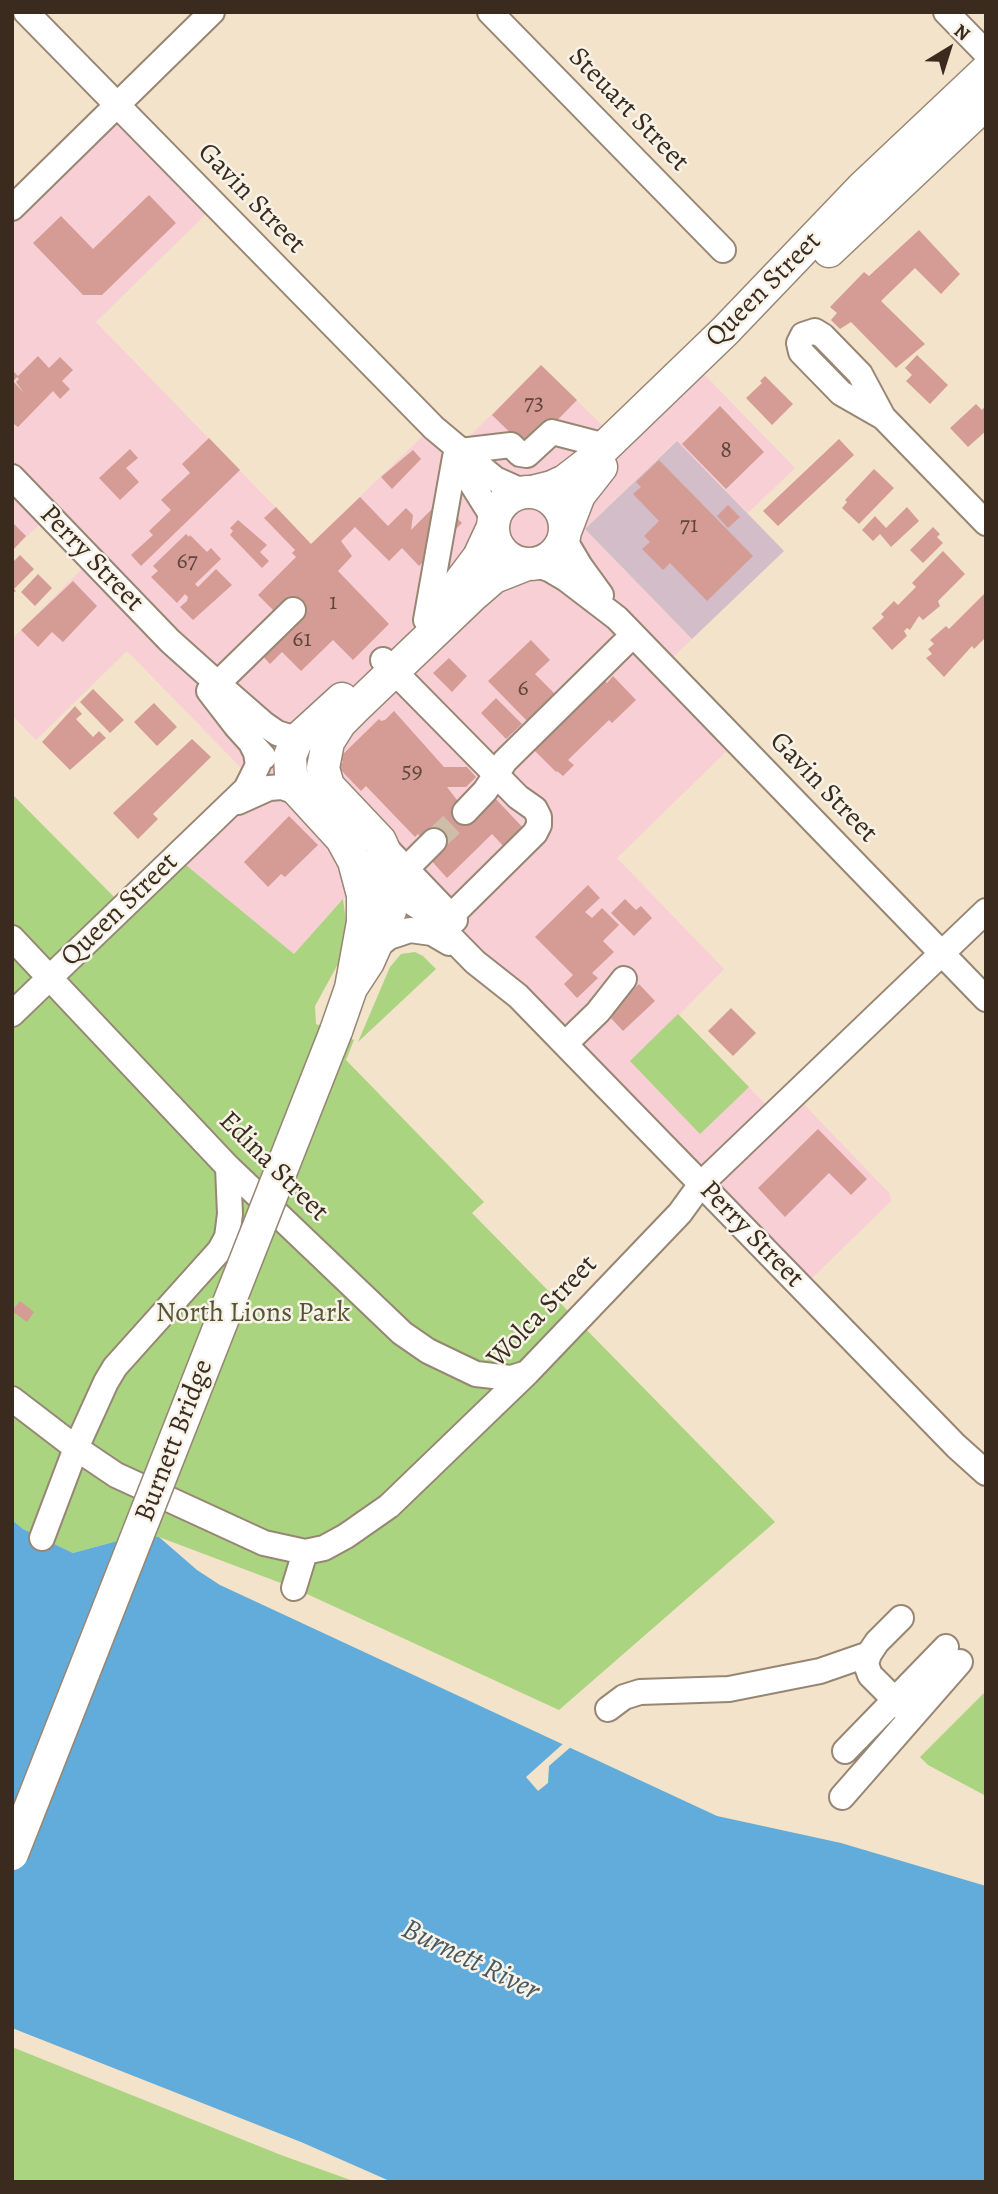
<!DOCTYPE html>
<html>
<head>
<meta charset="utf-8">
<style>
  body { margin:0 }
  #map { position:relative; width:998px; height:2194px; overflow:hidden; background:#f3e3ca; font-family:Alegreya,serif }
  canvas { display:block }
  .frame { position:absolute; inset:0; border:14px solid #3b2a1e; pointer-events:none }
  .north { position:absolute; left:914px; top:14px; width:70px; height:70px; -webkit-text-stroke:5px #f7f3e8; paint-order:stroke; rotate:38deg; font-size:19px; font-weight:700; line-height:28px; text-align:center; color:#3b2a1e }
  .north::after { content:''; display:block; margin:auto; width:24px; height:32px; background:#3b2a1e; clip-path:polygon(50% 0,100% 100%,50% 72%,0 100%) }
</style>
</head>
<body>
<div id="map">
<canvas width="998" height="2194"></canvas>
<div class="frame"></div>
<div class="north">N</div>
</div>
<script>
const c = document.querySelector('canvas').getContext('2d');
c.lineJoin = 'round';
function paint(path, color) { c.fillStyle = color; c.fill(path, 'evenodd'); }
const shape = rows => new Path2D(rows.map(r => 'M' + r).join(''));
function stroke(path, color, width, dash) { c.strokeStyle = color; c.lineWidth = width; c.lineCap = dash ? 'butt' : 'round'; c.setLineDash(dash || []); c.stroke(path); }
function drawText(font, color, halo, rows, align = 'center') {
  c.font = font + ' Alegreya,serif'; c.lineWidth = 5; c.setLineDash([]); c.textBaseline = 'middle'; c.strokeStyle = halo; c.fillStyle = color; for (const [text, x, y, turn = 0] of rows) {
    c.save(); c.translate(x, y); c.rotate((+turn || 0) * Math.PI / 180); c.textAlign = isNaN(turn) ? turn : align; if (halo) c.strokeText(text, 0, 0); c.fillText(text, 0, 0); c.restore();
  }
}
paint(shape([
  [117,107,214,206,96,322,311,544,433,426,459,447,541,365,619,442,697,367,795,468,748,513,676,441,585,529,692,639,665,665,738,740,617,858,724,969,679,1015,776,1115,796,1096,890,1194,891,1201,803,1287,519,995,367,878,343,899,294,954,175,856,251,778,127,651,36,740,12,715,12,639,91,560,48,516,12,551,12,211]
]), '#f7cfd4');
paint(shape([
  [677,441,784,551,692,639,585,529]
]), '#d2bdc8');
paint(shape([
  [12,794,122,905,175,856,294,954,343,899,347,928,338,964,315,1006,316,1024,354,1040,346,1060,484,1202,472,1213,775,1522,559,1710,294,1588,159,1537,132,1537,73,1553,23,1529,12,1520],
  [415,952,423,956,436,969,358,1042,390,967,401,954],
  [678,1014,749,1087,700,1134,630,1061],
  [986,1691,986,1796,928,1765,920,1757],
  [12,2047,281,2155,356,2182,12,2182]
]), '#aad47f');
paint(shape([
  [12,1520,23,1529,73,1553,132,1537,159,1537,197,1570,220,1585,717,1816,841,1843,986,1886,986,2182,392,2182,301,2142,12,2028]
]), '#61acda');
paint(shape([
  [565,1742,573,1745,549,1766,548,1783,538,1791,526,1777]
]), '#f3e3ca');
paint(shape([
  [149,195,176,223,102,295,83,295,33,243,61,216,93,249],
  [919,230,960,274,941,294,915,268,881,301,925,344,896,368,851,322,840,329,831,320,837,313,830,307,864,272,869,276],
  [917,355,948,385,930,404,906,381,912,375,905,368],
  [38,356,49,368,60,357,73,370,62,381,70,389,60,399,53,391,18,427,14,424,12,426,12,370,18,376,13,381,24,393,16,382,19,379,17,377],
  [541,365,577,400,528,450,492,415],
  [765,376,793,404,772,425,746,398,762,383,760,381],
  [976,404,982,410,986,405,986,431,968,447,950,428],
  [720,406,764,452,726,489,682,444],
  [209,438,240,470,141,566,131,555,153,535,149,531,171,510,161,500,190,473,182,464],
  [839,439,854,455,778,526,763,511],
  [130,449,138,458,126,468,139,482,120,500,99,478],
  [413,450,421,459,392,489,381,477],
  [659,460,753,556,707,601,670,563,663,570,642,549,650,542,644,536,659,521,633,494,641,487,636,482],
  [874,469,894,488,859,524,842,508,847,502,845,500],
  [360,497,388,526,406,508,413,515,411,530,440,501,462,523,419,566,402,548,389,561,355,527,341,541,352,556,338,571,389,624,353,660,333,640,301,671,282,652,270,664,260,653,304,609,292,596,275,612,258,595,296,557,292,553,295,550,264,518,276,507,311,544],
  [728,505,740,517,728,528,717,516],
  [907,507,919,521,891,547,880,534,873,541,862,530,875,516,886,528],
  [238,520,267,545,260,552,269,561,262,568,230,535,233,531,230,528],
  [12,522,26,536,12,551],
  [933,527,940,534,937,537,943,543,923,563,910,550],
  [186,534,189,537,190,535,207,552,211,548,221,559,195,584,198,587,216,569,232,585,193,620,180,607,187,601,188,597,185,594,177,603,151,577,158,571,153,566],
  [943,551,965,574,938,601,940,606,923,620,919,616,910,630,907,628,904,631,907,636,892,650,872,628,884,617,881,614,894,601,898,605,916,587,912,583],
  [20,555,34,569,14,589,16,591,12,594,12,563],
  [38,574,52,588,35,606,21,592],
  [73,581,97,606,63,642,52,632,38,647,21,630],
  [986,592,986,637,974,649,972,646,944,677,926,658,932,654,928,649,934,644,930,640,946,626,949,629],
  [531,640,550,660,535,674,558,697,530,724,488,681],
  [449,658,467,676,452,692,433,673],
  [613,676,636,700,612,723,609,720,568,760,574,765,563,776,557,771,556,772,530,746,600,677,607,683],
  [93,689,124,720,110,733,80,702],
  [496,698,522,724,506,739,481,713],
  [154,703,177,727,157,746,134,722],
  [75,706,82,714,76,719,93,737,99,731,106,738,70,770,42,742],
  [394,711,444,767,467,767,476,777,466,787,447,787,460,804,494,797,526,831,507,850,492,834,447,878,428,857,423,840,418,834,415,837,366,786,361,791,338,767,343,762,339,758,379,719,381,721,385,720],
  [192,739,211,757,153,814,158,819,138,839,113,813],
  [289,816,318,845,285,877,281,874,268,887,244,862],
  [588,885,600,898,585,912,592,918,602,908,619,925,603,941,614,952,592,973,598,978,577,998,564,984,573,975,535,937],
  [625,899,636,910,641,906,652,918,634,936,611,913],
  [639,984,655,1001,623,1031,607,1014],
  [731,1008,756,1033,733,1056,708,1031],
  [818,1129,867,1179,851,1195,829,1173,785,1217,758,1188],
  [20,1301,34,1312,27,1322,12,1311]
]), '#d59c96');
stroke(shape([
  [434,841,465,812]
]), '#cebea8', 24, [24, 12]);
const minor = shape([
  [26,12,434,428,495,479,524,492],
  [490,12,723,250],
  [946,12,986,53],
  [12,208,212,12],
  [883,417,841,393,801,352,799,343,803,335,815,331,823,336,860,374,883,417,986,523],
  [460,451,511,445,520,454,527,455,552,432,606,446],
  [457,460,494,519],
  [12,477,170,641,218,684,264,724,277,733,293,738,302,735],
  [564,539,580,566,601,595],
  [534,564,549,569,566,579,617,618,986,999],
  [426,620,455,457],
  [383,660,518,797,535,809,539,817,539,825,535,833,451,916],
  [209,691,236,726,264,757],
  [210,691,293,610],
  [238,802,269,788,282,787,294,791,307,800],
  [465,812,485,791,505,761,633,635],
  [384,846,455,920],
  [407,868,434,841],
  [393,893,411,902,426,912,475,962,518,996,956,1446,986,1473],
  [12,938,228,1167,402,1333,428,1351,476,1374,511,1378,527,1373],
  [375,948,389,937,410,930,432,933,449,943],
  [12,1014,246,789,258,765,256,753,252,745],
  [565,1044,598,1012,624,979],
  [12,1399,76,1448,116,1475,264,1543,305,1552,324,1548,346,1536,389,1506,527,1373,680,1213,701,1184,986,911],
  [42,1538,76,1448,106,1382,115,1367,220,1250,227,1237,230,1214,228,1167],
  [294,1588,305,1552],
  [901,1618,877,1642,869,1654,866,1664,870,1675,906,1711],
  [608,1709,624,1697,640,1692,729,1689,820,1671,869,1654],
  [845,1751,946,1647],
  [842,1797,960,1662]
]);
const major = shape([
  [829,251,986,103],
  '493 528a36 36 0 1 1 72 0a36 36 0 1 1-72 0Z',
  [532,492,552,487,565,481,587,464,725,331,861,189,986,71],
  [566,529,579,495,601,467],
  [448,598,479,557,493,527],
  [342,699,296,741,290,756,291,774,298,791,342,839,360,872,373,884,393,893],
  [351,988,368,962,385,924,390,911,393,879,388,859,380,841,328,786,323,768,328,742,340,723,356,707,472,596,494,577,527,564],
  [336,1031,351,988,363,922,363,895,355,865]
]);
stroke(minor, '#978674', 28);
stroke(major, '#978674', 35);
stroke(minor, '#fff', 24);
stroke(major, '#fff', 32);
const majorBridge = shape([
  [12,1854,336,1031]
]);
stroke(majorBridge, '#978674', 35, []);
stroke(majorBridge, '#fff', 32);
drawText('24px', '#62463c', null, [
  ["73",534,404],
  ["8",726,451],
  ["71",689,526],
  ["67",187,562],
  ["1",333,603],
  ["61",302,640],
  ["6",523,689],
  ["59",412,772]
]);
drawText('28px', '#3b2a1e', '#f7f3e8', [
  ["Steuart Street",628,110,46],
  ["Gavin Street",251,199,46],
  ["Queen Street",764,290,-45],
  ["Perry Street",91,559,46],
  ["Gavin Street",823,788,46],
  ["Queen Street",120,910,-44],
  ["Edina Street",273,1167,45],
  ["Perry Street",751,1235,46],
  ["Wolca Street",543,1312,-46],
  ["Burnett Bridge",175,1441,-69]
]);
drawText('28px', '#575436', '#f7f3e8', [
  ["North Lions Park",253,1314]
]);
drawText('italic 30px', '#485860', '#f7f3e8', [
  ["Burnett River",470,1961,26]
]);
</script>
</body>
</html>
